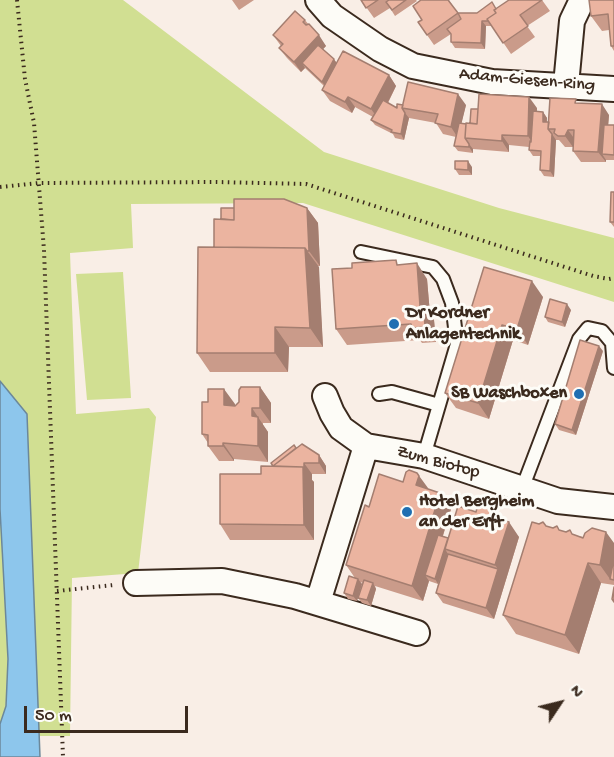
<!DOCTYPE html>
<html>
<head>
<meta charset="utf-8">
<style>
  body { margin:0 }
  #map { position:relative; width:614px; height:757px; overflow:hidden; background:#f9eee6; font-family:"Gochi Hand",sans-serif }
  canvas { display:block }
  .north { position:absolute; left:530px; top:673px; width:60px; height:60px; -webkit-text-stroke:4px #fdfcf7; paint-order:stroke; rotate:55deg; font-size:16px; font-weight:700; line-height:24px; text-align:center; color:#3b2a1e }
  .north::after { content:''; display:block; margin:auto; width:21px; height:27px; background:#3b2a1e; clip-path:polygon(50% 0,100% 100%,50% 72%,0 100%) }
  .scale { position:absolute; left:24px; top:706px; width:164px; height:27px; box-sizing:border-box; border:3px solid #3b2a1e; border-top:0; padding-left:8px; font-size:18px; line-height:21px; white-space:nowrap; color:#3b2a1e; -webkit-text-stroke:4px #fdfcf7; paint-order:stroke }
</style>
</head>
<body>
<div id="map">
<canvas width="614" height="757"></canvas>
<div class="north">N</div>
<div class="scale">50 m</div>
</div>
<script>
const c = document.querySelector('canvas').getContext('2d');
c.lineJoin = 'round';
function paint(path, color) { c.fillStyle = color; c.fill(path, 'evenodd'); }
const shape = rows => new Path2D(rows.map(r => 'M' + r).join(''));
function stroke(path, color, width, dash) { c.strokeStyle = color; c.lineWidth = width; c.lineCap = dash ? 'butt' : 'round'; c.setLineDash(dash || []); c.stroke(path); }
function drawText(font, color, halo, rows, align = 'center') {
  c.font = font + ' "Gochi Hand",sans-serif'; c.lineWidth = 6; c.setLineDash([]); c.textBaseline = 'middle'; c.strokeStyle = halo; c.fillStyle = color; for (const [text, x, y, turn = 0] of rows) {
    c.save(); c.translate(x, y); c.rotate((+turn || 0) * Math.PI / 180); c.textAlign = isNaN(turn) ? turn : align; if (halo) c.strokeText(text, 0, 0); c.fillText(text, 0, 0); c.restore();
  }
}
paint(shape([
  [0,0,123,0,324,152,499,208,614,238,614,302,303,203,131,204,133,248,70,253,76,414,149,408,156,417,138,573,72,578,70,736,39,736,27,414,0,381],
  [123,272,131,398,87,400,76,274],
  [0,509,8,659,6,706,0,724]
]), '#d1df92');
const water = shape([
  [0,381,27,414,40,757,0,757,0,724,6,706,8,659,0,509,0,381]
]);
paint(water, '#8dc6ec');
stroke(water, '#6c889a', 1.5);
const service = shape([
  [361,252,433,267,443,279,452,303,457,344,424,456],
  [379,394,392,392,439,405],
  [522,489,579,339,588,328,602,331,612,343,614,368]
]);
const minor = shape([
  [318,0,332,16,380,49,413,66,492,82,614,89],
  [566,85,572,21,582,0],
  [325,396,332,413,341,428,366,446,424,456,558,501,614,507],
  [136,583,222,581,295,596,417,633],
  [318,602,366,446]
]);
stroke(service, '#3b2a1e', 16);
stroke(minor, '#3b2a1e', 28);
stroke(shape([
  [17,0,25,79,34,123,44,250,63,757],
  [0,187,39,183,217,182,306,184,593,276,609,279,614,278],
  [57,591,114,585]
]), '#3b2a1e', 4, [1.5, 4.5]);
stroke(service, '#fdfcf7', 12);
stroke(minor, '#fdfcf7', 24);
paint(shape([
  [232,0,254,0,239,10],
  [361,0,416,0,417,1,395,16,390,8,374,18],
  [449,0,460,17,496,9,542,0,550,11,527,26,535,37,511,54,492,26,486,26,485,49,455,48,451,42,451,34,434,45,418,22],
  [614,0,614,51,611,46,609,30,602,31,591,16],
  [305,20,326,46,323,49,337,63,389,75,396,86,388,103,397,108,403,105,466,105,461,124,466,124,470,123,478,109,537,108,537,112,543,112,547,118,547,122,549,122,578,103,609,115,608,125,614,125,614,160,606,160,606,162,581,162,573,151,574,145,573,147,565,147,559,140,556,140,554,177,544,176,540,170,541,156,533,156,529,150,529,147,509,145,509,152,473,149,473,153,458,151,454,146,456,137,443,134,436,123,409,118,404,140,395,138,393,134,375,125,371,120,373,117,355,107,352,113,330,101,322,90,324,86,305,68,301,72,287,58,279,48,281,46,273,35],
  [472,167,472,175,459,175,455,169],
  [614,192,614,227,610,222],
  [307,208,318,223,320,266,318,266,323,347,289,347,288,372,210,372,197,353,214,247,221,219],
  [400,265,427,279,430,314,434,320,436,342,422,343,420,340,347,345,336,329],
  [484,267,543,297,528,345,513,340,489,419,456,408,445,393],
  [571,310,565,327,548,322,545,317],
  [603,351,576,435,559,430,555,424],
  [260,387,271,403,271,423,263,423,263,425,268,432,268,462,234,459,234,461,219,461,208,446,208,443,202,434,235,404,235,406],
  [296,448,319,455,326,466,326,474,312,474,312,480,314,482,314,540,230,540,220,524,273,466],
  [429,490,440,493,451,509,443,536,448,538,498,519,519,537,494,619,443,603,436,593,438,584,429,581,423,601,375,586,376,589,371,606,362,603,358,598,363,583,360,582,362,584,357,601,348,599,344,593,355,578,346,565,369,507],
  [546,526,553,528,557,526,560,531,573,535,614,543,614,585,601,583,579,654,516,634,503,615]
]), '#ca9b8a');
paint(shape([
  [482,21,486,26,485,49,481,43],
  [319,35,326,46,306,67,302,63,305,68,301,72,294,62],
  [334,59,338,65,326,87,322,82],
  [389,75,396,86,379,120,371,109],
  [458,94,466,105,458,138,451,127],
  [348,97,355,107,352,113,345,102],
  [529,97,537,108,535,147,528,136],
  [602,104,609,115,606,154,602,154,606,160,606,162,598,152],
  [543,112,547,118,546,127,543,122],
  [405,113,409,118,404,140,401,134],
  [568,130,576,141,573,147,565,136],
  [552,134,556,140,554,177,550,171],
  [502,135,509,145,509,152,502,141],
  [469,144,473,149,473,153,469,147],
  [468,161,472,167,472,175,468,170],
  [307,208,318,223,320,266,309,251],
  [305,248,319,267,323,347,310,328],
  [417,263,427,279,430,314,434,320,436,342,425,327,420,306],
  [532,281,543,297,528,345,517,329],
  [567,304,571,310,565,327,562,322],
  [502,325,513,340,489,419,478,403],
  [275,327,289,347,288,372,275,353],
  [599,346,603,351,576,435,572,430],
  [260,387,271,403,271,423,260,408],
  [224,389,235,404,235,420,224,405],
  [252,408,268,432,268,462,258,446,252,416],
  [223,443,234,459,234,461,223,446],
  [319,455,326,466,326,474,319,463],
  [304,463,312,474,312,480,314,482,314,540,304,525,303,467],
  [417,473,428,488,429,492,416,485],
  [440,493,451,509,430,577,425,575,429,581,423,601,412,586],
  [490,507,501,523,492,517],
  [509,522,519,537,494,619,486,608,498,569,495,565],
  [606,532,614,543,614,580,610,579,600,565],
  [448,538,445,549,448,554,438,584,435,579],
  [588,563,601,583,579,654,565,635],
  [358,579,362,584,357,601,353,596],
  [373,583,376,589,371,606,367,600]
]), '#a47e70');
const building = shape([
  [361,0,378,0,366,8,361,0],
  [389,0,406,0,392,10,386,2,389,0],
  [421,0,448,0,458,13,427,35,418,22,422,20,413,6,421,0],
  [509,0,542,0,520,15,528,26,503,43,487,19,496,13,494,10,509,0],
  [589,0,614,0,614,46,611,46,608,14,591,16,589,0],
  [492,2,496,9,494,10,496,13,487,19,488,21,482,21,481,43,451,42,451,34,447,29,461,19,458,13,477,13,492,2],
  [295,11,305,20,303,22,306,25,309,24,319,35,294,62,279,48,283,44,273,35,295,11],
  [318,45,334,59,322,82,302,63,318,45],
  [343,51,389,75,371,109,348,97,345,102,322,90,343,51],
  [408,82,458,94,451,127,435,123,438,114,402,108,408,82],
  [479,94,529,97,528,136,502,135,502,141,465,138,466,123,477,124,479,94],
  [550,98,576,99,575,103,602,104,598,152,573,151,574,130,568,130,565,136,558,136,554,133,555,129,548,129,550,98],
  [383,100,397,108,397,104,403,105,402,108,405,113,401,134,391,132,392,130,371,120,383,100],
  [471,109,478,109,477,124,470,123,471,109],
  [533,111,543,112,543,122,549,122,548,129,552,134,550,171,540,170,541,151,529,150,530,141,531,142,533,111],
  [459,123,466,124,465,138,469,144,469,147,454,146,459,123],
  [604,125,614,125,614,155,602,154,604,125],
  [455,161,468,161,468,170,455,169,455,161],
  [611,192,614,192,614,222,610,222,611,192],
  [234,199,284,199,307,208,309,251,307,251,305,248,214,247,214,219,234,220,234,199],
  [221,208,234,208,234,220,221,219,221,208],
  [198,247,305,248,310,328,275,327,275,353,197,353,198,247],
  [396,260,397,265,417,263,420,306,424,305,425,327,412,328,411,324,336,329,332,269,352,268,352,263,396,260],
  [484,267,532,281,517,329,502,325,478,403,445,393,484,267],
  [550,299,567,304,562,322,545,317,550,299],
  [580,340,599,346,572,430,555,424,580,340],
  [241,387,260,387,260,408,252,408,252,416,258,417,258,446,223,443,223,446,208,446,208,435,202,434,202,402,208,402,208,389,224,389,224,405,235,406,239,402,239,390,241,387],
  [302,444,319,455,319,463,304,463,304,469,303,467,273,466,302,444],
  [294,445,296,448,273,466,271,463,294,445],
  [261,466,303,467,304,525,220,524,220,474,261,474,261,466],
  [409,470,417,473,419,476,416,485,440,493,412,586,346,565,365,505,369,507,379,474,403,482,406,472,409,470],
  [483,505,490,507,494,513,492,517,509,522,495,565,445,549,458,506,476,512,477,508,483,505],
  [532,522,539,524,543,522,546,526,553,528,557,526,559,530,566,532,570,530,572,534,583,538,585,533,592,528,606,532,600,565,588,563,565,635,503,615,532,522],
  [438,535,448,538,435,579,425,575,438,535],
  [448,554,498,569,486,608,436,593,448,554],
  [614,558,614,580,610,579,614,558],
  [349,576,358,579,353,596,344,593,349,576],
  [364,580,373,583,367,600,358,598,364,580],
  [614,587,614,602,612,599,614,587]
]);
paint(building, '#ebb4a0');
stroke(building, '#a47e70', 1.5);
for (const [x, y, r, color] of [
  [394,324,6,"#1f6fb2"],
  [579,394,6,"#1f6fb2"],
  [407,512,6,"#1f6fb2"]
]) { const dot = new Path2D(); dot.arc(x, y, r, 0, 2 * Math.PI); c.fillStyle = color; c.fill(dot); stroke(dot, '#fdfcf7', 2); }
drawText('18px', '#3b2a1e', '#fdfcf7', [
  ["Adam-Giesen-Ring",527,81,5],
  ["Zum Biotop",438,463,15]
]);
drawText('bold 18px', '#3b2a1e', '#fdfcf7', [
  ["Dr Kordner",406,314],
  ["Anlagentechnik",406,335],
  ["SB Waschboxen",567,394,"right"],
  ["Hotel Bergheim",419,502],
  ["an der Erft",419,523]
], 'left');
</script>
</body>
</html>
